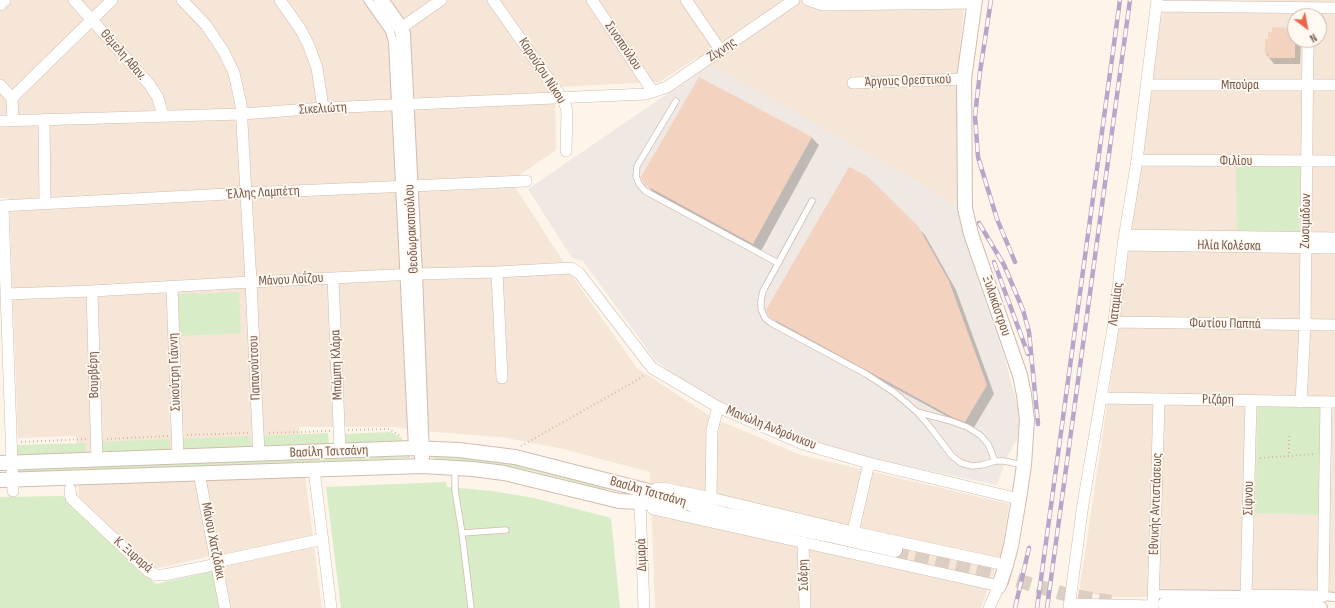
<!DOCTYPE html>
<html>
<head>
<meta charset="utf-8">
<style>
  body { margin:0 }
  #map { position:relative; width:1335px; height:608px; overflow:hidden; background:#fdf5ea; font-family:"Sofia Sans Condensed",sans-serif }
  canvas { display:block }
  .north { position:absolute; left:1287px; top:8px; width:40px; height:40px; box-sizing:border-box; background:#fff9f1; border:1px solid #cab9af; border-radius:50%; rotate:148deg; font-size:11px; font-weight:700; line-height:16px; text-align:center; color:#7a5a4b }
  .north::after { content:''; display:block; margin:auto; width:14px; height:18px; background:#eb674b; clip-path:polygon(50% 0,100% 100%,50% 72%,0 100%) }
</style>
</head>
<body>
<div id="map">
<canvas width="1335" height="608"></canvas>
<div class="north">N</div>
</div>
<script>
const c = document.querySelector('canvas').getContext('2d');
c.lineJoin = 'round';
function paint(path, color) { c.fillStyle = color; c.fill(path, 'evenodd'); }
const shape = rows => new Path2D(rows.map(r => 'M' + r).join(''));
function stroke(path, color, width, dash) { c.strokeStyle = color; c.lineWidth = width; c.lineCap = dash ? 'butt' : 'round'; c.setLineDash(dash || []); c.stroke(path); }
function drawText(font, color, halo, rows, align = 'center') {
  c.font = font + ' "Sofia Sans Condensed",sans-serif'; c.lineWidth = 3.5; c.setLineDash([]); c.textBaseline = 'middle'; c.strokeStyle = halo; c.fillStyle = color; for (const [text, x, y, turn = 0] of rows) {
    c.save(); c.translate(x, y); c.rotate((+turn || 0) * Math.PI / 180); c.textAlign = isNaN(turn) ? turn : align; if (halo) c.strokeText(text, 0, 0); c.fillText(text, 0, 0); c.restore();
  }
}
paint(shape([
  [0,0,965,0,959,57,959,206,698,57,659,82,555,87,556,150,511,181,580,287,637,368,713,418,801,455,1009,504,1002,550,981,608,655,608,650,472,559,448,501,437,434,432,394,427,299,427,322,608,231,608,221,554,153,569,79,500,76,436,18,438,9,198,0,198],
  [1160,0,1335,0,1335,593,1148,588,1148,597,1115,597,1079,593,1110,385],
  [1295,16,1319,16,1319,40,1295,40]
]), '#f5e6d8');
paint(shape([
  [711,64,959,206,964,238,1004,356,1018,408,1019,425,1017,439,1007,457,997,485,863,457,814,444,710,401,655,360,583,261,572,258,528,189]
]), '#efe8e3');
paint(shape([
  [1301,165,1299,232,1237,231,1236,166],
  [239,292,241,333,180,336,178,294],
  [1258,405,1322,407,1319,515,1255,513],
  [390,432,402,438,402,443,344,446,344,434],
  [328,433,329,445,260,448,259,436],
  [250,436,251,449,181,451,181,439],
  [170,439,170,452,98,454,97,442],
  [86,443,86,455,17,457,16,445],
  [410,456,410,458,364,460,348,462,17,474,17,469],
  [434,456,477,457,532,468,607,486,606,490,532,471,477,462,434,460],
  [446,482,447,487,492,491,534,498,611,518,620,608,341,608,326,487],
  [63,496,156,584,214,571,220,608,0,608,0,497]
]), '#d8ecc7');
paint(shape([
  [1295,29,1295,40,1301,40,1300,64,1274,64,1266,54,1269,40],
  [811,137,819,145,761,251,654,193,646,184],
  [867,177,925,235,956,290,994,394,973,429,963,425,782,327,769,315]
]), '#0003');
paint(shape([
  [1272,27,1295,28,1295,58,1268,58,1268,54,1265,54,1265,39,1268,39,1268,32,1272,32],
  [699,77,812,137,753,244,645,185,641,177],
  [849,167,867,176,918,226,949,281,987,385,965,422,954,418,773,319,768,315,766,310]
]), '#f4d2c0');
stroke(shape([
  [895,550,992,573,1068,595,1111,602]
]), '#dccec2', 14, [14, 7]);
const service = shape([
  [676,101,637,166,636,176,639,184,645,191,778,263],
  [812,201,763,291,761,300,761,309,765,318,771,323,866,374,895,393,917,412,930,427,952,456,961,463,972,466,982,465,995,461,1004,461,1023,465],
  [917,412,951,421,967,427,980,435,988,444,995,461],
  [455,468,455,490,462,533,471,608],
  [462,533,506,530]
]);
const pedestrian = shape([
  [368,0,390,31,393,42,413,448],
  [1153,594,1246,595],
  [1323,596,1335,597]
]);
const minor = shape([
  [74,0,150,85,158,98,163,116],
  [182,0,206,25,224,52,234,73,241,105,251,282,259,454],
  [280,0,301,30,309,46,317,68,323,108],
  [493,0,564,101,567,111,566,151],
  [592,0,653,92],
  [686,0,721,51],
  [808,0,823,5,974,3],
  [0,5,5,0],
  [1156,6,1335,8],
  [401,28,441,0],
  [853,83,964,79],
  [0,85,12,98,13,121],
  [1146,85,1335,85],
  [12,98,112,0],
  [44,119,45,203],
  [0,121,242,114,323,108,646,94,667,87,794,0],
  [1137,160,1335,161],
  [0,206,247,193,526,181],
  [3,206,13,491],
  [1125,235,1335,238],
  [1123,245,1335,248],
  [497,272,502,378],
  [333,278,340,452],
  [172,287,178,457],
  [92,291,97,460],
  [6,294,92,291,251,282,415,274,497,272,571,268,579,273,652,368,718,407,803,444,869,463,1019,499],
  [1114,322,1335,325],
  [1102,398,1335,402],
  [1251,401,1246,595,1323,596,1326,402],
  [1301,402,1305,325,1308,40],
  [314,469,331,608],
  [199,473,225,608],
  [657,488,663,488,711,498,853,532,1006,565],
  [70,489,71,498,148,571,156,575,164,575,208,566,225,560,323,539],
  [711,498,712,430,718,407],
  [640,502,644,608],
  [653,509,999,586,989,608],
  [853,532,869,463],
  [803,542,805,608],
  [1069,604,1153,606],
  [1069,608,1083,504,1114,322,1123,245,1137,160,1157,0],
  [1153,608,1159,399]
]);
const tertiary = shape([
  [381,0,401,28,403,34,415,274,422,457],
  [975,0,964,79,965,208,971,234,1020,375,1024,395,1027,420,1024,465,1019,499,1011,546,1006,565,999,586],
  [0,463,413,448,459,450,515,457,668,496,685,501,695,506,723,514,834,536,895,550],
  [0,480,422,466,473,469,504,473,619,501,640,502,681,506],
  [1165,604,1320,608]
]);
stroke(service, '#d1bcae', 7);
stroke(pedestrian, '#d1bcae', 10);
stroke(minor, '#d1bcae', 12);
stroke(tertiary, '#d1bcae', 16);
stroke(shape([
  [348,430,389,429,400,436],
  [269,433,330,431],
  [187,435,248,433],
  [1289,436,1289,456],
  [107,439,168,436],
  [21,442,86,439],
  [521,446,639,379,644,375],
  [1260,458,1316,454]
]), '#dab5a2', 2, [1, 3]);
stroke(service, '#fff', 5.5);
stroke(pedestrian, '#fff', 8);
stroke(minor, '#fff', 11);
stroke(tertiary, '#fff', 14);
const rail = shape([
  [991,0,980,72,975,116,978,157,997,219,1015,262],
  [979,223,1004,265,1023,310,1029,332,1038,424],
  [994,262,1028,354],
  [1015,608,1029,548],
  [1037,608,1120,0],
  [1047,608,1130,0]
]);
stroke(rail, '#b7a6c9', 4.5);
stroke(rail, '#fff9f1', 3, [9]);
drawText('14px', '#7a5a4b', '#fff9f1', [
  ["Σινοπούλου",623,46,56],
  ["Ζίχνης",722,50,-34],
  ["Θέμελη Αθαν.",123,55,49],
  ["Καρούζου Νίκου",542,71,57],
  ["Άργους Ορεστικού",908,81,-2],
  ["Μπούρα",1240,85],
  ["Σικελιώτη",323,109,-3],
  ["Φιλίου",1236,161],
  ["Έλλης Λαμπέτη",263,193,-3],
  ["Ζωσιμάδων",1306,221,-89],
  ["Θεοδωρακοπούλου",412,229,-93],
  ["Ηλία Κολέσκα",1229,246,1],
  ["Μάνου Λοΐζου",291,280,-3],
  ["Λαταμίας",1116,304,-83],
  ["Ξυλοκάστρου",996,306,71],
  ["Φωτίου Παππά",1225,324,1],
  ["Μπάμπη Κλάρα",337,365,-92],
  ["Παπανούτσου",255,368,-92],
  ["Συκούτρη Γιάννη",175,372,-92],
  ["Βουρβέρη",94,375,-92],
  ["Ριζάρη",1218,400,1],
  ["Μανώλη Ανδρόνικου",771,428,22],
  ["Βασίλη Τσιτσάνη",329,452,-2],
  ["Βασίλη Τσιτσάνη",648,492,16],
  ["Σίφνου",1249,498,-89],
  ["Εθνικής Αντιστάσεως",1156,504,-88],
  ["Μάνου Χατζιδάκι",213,541,79],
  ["Κ. Ξιφαρά",133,555,41],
  ["Διμαρά",642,555,-92],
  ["Σιδέρη",804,575,-92]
]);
</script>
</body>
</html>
